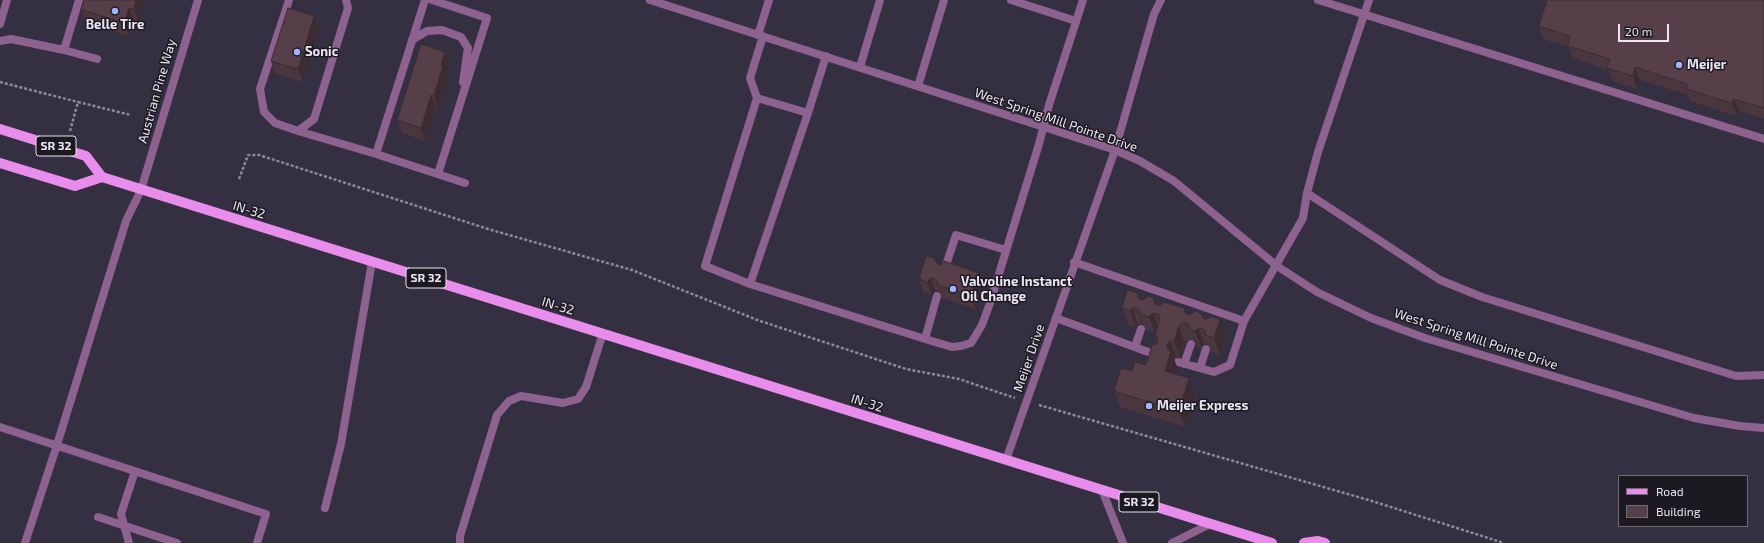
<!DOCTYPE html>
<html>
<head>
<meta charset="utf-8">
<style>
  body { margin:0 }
  #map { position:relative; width:1764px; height:543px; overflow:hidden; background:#352f42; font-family:"Exo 2",sans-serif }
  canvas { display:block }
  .legend { position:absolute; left:1618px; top:475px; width:130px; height:52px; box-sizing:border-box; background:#1c1921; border:1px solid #6e6b75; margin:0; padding:5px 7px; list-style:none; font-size:12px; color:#e9e5f2 }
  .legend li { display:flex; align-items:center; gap:8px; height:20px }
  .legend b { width:20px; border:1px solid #6e6b75 }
  .scale { position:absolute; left:1618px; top:24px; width:51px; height:18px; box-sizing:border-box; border:2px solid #e9e5f2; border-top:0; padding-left:5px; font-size:12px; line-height:14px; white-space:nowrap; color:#e9e5f2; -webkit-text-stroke:3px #1c1921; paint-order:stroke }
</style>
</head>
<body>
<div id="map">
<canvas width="1764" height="543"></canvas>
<ul class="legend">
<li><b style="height:5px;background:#e88deb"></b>Road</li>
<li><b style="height:11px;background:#563f48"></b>Building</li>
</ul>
<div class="scale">20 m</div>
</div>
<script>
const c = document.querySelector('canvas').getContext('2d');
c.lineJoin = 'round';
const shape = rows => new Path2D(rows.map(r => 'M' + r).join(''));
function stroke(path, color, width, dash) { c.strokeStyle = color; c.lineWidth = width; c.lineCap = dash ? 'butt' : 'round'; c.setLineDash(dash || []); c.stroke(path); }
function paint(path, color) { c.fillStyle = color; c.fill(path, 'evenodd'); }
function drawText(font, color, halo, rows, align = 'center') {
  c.font = font + ' "Exo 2",sans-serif'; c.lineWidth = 3; c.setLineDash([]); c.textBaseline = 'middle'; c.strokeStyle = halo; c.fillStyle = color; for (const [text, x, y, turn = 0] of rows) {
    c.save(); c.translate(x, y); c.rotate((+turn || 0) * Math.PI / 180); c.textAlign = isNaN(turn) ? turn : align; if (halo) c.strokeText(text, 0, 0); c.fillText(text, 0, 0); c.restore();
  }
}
stroke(shape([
  [0,82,78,102],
  [70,131,78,102,131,115],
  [239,179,248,155,259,155,488,229,632,270,760,321,906,369,959,379,1015,398],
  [1039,405,1372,501,1504,543]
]), '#8f8a9a', 2.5, [3, 2]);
stroke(shape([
  [289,0,260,89,264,112,275,123,298,131,314,119,348,8,346,0],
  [432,0,487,18,438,174],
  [1011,0,1076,21],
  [1318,0,1764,139],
  [0,24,7,0],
  [758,35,769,0],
  [763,36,750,78,757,98,808,113,826,56],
  [412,40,427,31,442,30,461,37,468,48,463,82],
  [0,41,11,39,64,50,97,59],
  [64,50,79,0],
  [860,67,880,0],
  [918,86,944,0],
  [757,98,705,266,750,284,925,339,952,347,961,346,971,343,982,325,990,303,1039,144,1049,105,1083,0],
  [298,131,376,154,465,183],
  [1115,150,1154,14,1161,0],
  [376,154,425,0],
  [1307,193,1440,280,1482,297,1736,376,1764,375],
  [1074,262,1244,321],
  [944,271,956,235,1006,250],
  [750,284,808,113],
  [1056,318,1159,356],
  [925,339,937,296],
  [1135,347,1141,329],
  [1178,362,1214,372,1230,365,1244,321,1303,218,1307,193,1318,152,1369,0],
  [1184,364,1191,344],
  [1200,368,1206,349],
  [0,427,266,514,257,543],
  [1102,490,1123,543],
  [325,508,341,444,372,262],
  [98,517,177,543],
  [25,543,57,445,126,221,141,190],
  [129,543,121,514,135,471],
  [460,543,460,536,497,415,509,401,521,396,563,403,578,399,586,387,603,333],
  [1172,543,1210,524]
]), '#8e628f', 8);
stroke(shape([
  [650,0,1115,150,1140,161,1174,181,1277,266,1317,292,1371,318,1425,338,1694,418,1740,426,1764,428],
  [141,190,198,0],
  [1006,460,1115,150]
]), '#8e628f', 8);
stroke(shape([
  [0,129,86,156,102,177],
  [0,163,75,186,102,177,1272,543],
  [1304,543,1318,541,1325,543]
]), '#e88deb', 10);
paint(shape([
  [84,0,145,0,138,21,134,20,129,36,85,22,81,9],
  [1764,0,1764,119,1739,111,1737,116,1690,101,1688,95,1640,80,1637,89,1612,81,1608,70,1572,58,1568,47,1543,39,1539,26],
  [319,29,303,82,275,74,271,61],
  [449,64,446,74,448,78,438,109,436,108,425,141,402,133,397,120],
  [937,264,979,273,984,285,976,309,942,298,940,292,939,291,935,291,932,295,923,292,919,279],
  [1137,293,1139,299,1141,300,1156,303,1157,305,1186,314,1188,315,1204,319,1220,320,1226,336,1220,355,1211,351,1208,344,1204,344,1201,347,1196,346,1194,340,1190,339,1184,342,1180,357,1176,357,1174,359,1177,367,1175,374,1189,378,1195,395,1185,427,1120,407,1114,391,1132,371,1146,365,1158,342,1155,335,1156,331,1155,333,1146,330,1144,325,1142,324,1138,325,1136,327,1128,324,1122,308]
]), '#4a363e');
paint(shape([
  [136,0,145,0,138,21,134,9],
  [129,8,134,20,129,36,124,23],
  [314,16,319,29,303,82,298,69],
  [445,52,449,64,446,74,448,78,438,109,434,96,441,65],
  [1635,67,1640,80,1637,89,1633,76],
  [431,95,436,108,425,141,421,128],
  [1734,99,1739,111,1737,116,1732,103],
  [979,273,984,285,976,309,971,296],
  [931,278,935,291,932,295,927,282],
  [1132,308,1138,325,1136,327,1130,311],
  [1153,313,1159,329,1155,333,1149,317],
  [1220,320,1226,336,1220,355,1214,338],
  [1179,326,1184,342,1180,357,1174,341],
  [1199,328,1204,344,1201,347,1195,331],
  [1170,341,1176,357,1174,359,1177,367,1171,387,1165,371,1167,344],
  [1189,378,1195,395,1185,427,1179,411]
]), '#3c2c32');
const building = shape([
  [84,0,136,0,134,9,129,8,124,23,81,9,84,0],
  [1547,0,1764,0,1764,108,1734,99,1732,103,1686,89,1687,84,1635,67,1633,76,1607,68,1610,59,1568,46,1570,36,1539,26,1547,0],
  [288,8,314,16,298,69,271,61,288,8],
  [421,44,445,52,441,65,443,65,434,96,431,95,421,128,397,120,421,44],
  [926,256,934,258,937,264,941,265,944,261,979,273,971,296,938,285,938,282,934,278,931,278,927,282,919,279,926,256],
  [1127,290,1137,293,1138,298,1141,300,1145,299,1147,296,1154,298,1154,302,1157,305,1161,305,1164,302,1184,308,1185,313,1188,315,1192,314,1194,311,1201,313,1204,319,1208,319,1211,316,1220,320,1214,338,1205,335,1205,331,1202,328,1199,328,1195,331,1190,330,1189,325,1184,322,1179,326,1174,341,1170,341,1167,344,1167,348,1171,351,1165,371,1189,378,1179,411,1114,391,1121,368,1132,371,1135,362,1146,365,1152,345,1156,344,1158,341,1158,337,1155,335,1160,320,1158,314,1153,313,1149,317,1140,314,1139,309,1136,308,1132,308,1130,311,1122,308,1127,290]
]);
paint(building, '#563f48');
stroke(building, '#3c2c32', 1);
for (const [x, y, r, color] of [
  [115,11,4,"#a0b3fd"],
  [297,52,4,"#a0b3fd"],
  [1679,65,4,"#a0b3fd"],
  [953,289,4,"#a0b3fd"],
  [1149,406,4,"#a0b3fd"]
]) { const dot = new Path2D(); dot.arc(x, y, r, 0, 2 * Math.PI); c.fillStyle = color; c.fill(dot); stroke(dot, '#1c1921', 1.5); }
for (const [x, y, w] of [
  [56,146,40],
  [426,278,40],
  [1139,502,40]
]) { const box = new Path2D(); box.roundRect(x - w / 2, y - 10, w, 20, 3); c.fillStyle = '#1c1921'; c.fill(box); stroke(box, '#e9e5f2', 1); }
drawText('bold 12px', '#e9e5f2', null, [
  ["SR 32",56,146],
  ["SR 32",426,278],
  ["SR 32",1139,502]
]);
drawText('bold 13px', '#e9e5f2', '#1c1921', [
  ["Belle Tire",115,25,"center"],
  ["Sonic",305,52],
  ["Meijer",1687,65],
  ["Valvoline Instanct",961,282],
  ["Oil Change",961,297],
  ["Meijer Express",1157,406]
], 'left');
drawText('13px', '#e9e5f2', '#1c1921', [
  ["Austrian Pine Way",157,91,-74],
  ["West Spring Mill Pointe Drive",1056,120,19],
  ["IN-32",249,210,17],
  ["IN-32",558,306,17],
  ["West Spring Mill Pointe Drive",1476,339,18],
  ["Meijer Drive",1029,358,-71],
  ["IN-32",867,403,18]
]);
</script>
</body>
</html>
